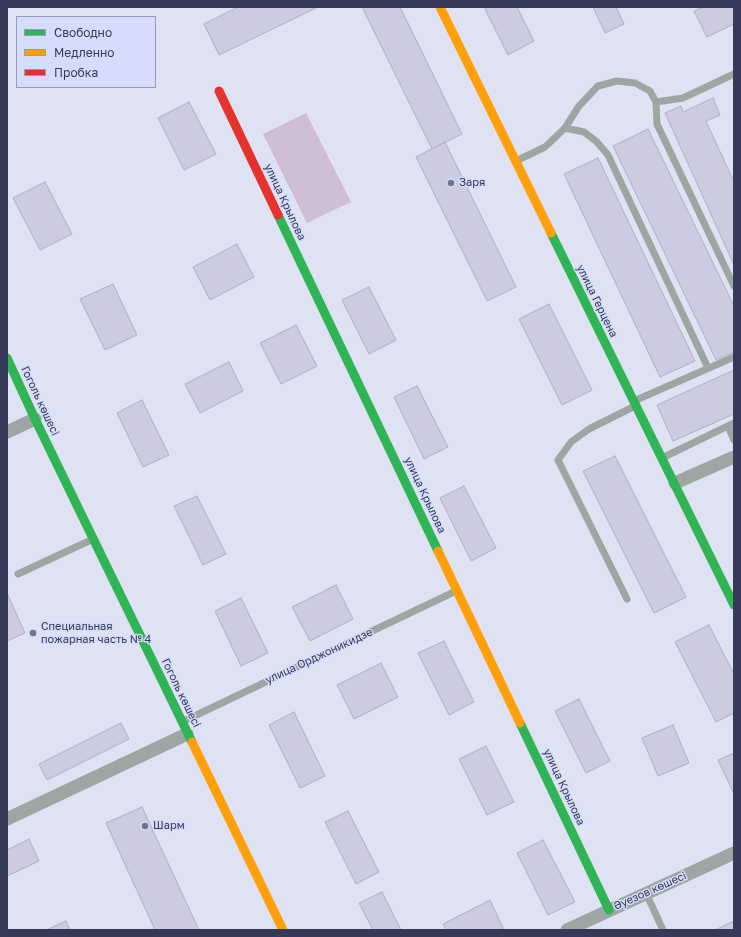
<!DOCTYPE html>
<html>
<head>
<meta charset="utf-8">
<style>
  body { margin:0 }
  #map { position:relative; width:741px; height:937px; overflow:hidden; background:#dee2f2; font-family:"Golos Text",sans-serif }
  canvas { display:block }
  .frame { position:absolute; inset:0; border:8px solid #343a57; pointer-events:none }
  .legend { position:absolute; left:16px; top:16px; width:140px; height:72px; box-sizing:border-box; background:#d6ddfa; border:1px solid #959cb9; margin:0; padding:5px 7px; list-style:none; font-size:12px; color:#343a57 }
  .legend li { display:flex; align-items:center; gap:8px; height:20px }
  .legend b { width:20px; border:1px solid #959cb9 }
</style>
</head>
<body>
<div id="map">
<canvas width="741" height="937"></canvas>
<div class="frame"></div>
<ul class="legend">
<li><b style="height:5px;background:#30b455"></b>Свободно</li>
<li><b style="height:5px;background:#ff9f0a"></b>Медленно</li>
<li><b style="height:5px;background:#e5322d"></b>Пробка</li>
</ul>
</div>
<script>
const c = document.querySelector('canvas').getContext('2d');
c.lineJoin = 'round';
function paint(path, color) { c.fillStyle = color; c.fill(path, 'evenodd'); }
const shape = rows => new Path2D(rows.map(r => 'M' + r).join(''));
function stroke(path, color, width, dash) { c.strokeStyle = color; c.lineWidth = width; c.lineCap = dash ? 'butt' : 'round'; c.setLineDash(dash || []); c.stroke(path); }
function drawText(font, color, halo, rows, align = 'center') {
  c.font = font + ' "Golos Text",sans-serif'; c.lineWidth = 3; c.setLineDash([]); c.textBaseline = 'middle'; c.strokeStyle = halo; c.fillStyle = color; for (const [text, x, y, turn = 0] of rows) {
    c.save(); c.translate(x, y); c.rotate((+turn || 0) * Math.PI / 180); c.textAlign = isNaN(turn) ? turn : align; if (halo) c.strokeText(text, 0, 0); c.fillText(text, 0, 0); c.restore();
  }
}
paint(shape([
  [306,113,351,202,307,223,263,134]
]), '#d0bfd4');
const building = shape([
  [238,7,318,7,219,55,204,24,238,7],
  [362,7,400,7,462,134,432,149,362,7],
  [484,7,517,7,534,41,508,55,484,7],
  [593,7,616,7,624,24,605,33,593,7],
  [704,7,734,7,734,24,707,37,694,11,704,7],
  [713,98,720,115,706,121,734,182,734,265,665,113,681,106,683,112,713,98],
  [189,102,216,154,184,170,158,118,189,102],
  [648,129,734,306,734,352,716,360,613,146,648,129],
  [445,142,516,287,487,301,416,157,445,142],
  [598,158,695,361,660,377,564,174,598,158],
  [45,182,72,234,40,250,13,198,45,182],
  [237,244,254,277,210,300,193,267,237,244],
  [113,284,137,335,105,350,80,299,113,284],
  [369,287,396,340,369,354,342,300,369,287],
  [549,304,592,390,562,405,519,319,549,304],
  [296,325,317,366,281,384,260,343,296,325],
  [229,362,243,391,200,413,185,384,229,362],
  [734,370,734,414,673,441,657,405,734,370],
  [417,386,448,447,424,459,394,397,417,386],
  [142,400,169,455,143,467,117,413,142,400],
  [615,456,686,597,654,613,583,471,615,456],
  [464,486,496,548,471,561,440,498,464,486],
  [197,496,226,554,203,565,174,506,197,496],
  [336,585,353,619,310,641,292,607,336,585],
  [7,593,25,633,7,641,7,593],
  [241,598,268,653,241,666,215,611,241,598],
  [709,625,734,674,734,713,716,722,675,642,709,625],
  [444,641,474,702,449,715,418,653,444,641],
  [381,663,398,697,354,719,337,685,381,663],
  [579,699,610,761,586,773,555,711,579,699],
  [294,712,325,776,300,788,269,725,294,712],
  [121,723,129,739,47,780,39,764,121,723],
  [673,725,689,763,658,776,642,738,673,725],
  [486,746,514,802,487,815,459,759,486,746],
  [734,753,734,794,718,760,734,753],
  [142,807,199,930,155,930,106,823,142,807],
  [348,811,379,872,356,884,325,822,348,811],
  [29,839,39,861,7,876,7,850,29,839],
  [543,840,575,902,548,915,517,853,543,840],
  [382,892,401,930,373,930,359,903,382,892],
  [490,900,504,930,446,930,443,924,490,900],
  [66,921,70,930,46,930,66,921],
  [734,921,734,930,715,930,734,921]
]);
paint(building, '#cccbdf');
stroke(building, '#b0afc3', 1);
stroke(shape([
  [656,102,683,98,734,74],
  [565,128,584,132,597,142,608,155,708,368],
  [516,161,545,147,565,128,579,106,598,86,617,81,635,83,650,91,656,102,657,124,734,286],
  [634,401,734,357],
  [728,426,734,440],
  [662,458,734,423],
  [18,574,91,540],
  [627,599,558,460,571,442,589,429,635,406],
  [184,721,456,591],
  [646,893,663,930]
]), '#9da6a2', 7);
stroke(shape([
  [7,432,35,419],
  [675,483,734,457],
  [7,819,187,734],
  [567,930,734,853]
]), '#9da6a2', 13);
stroke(shape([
  [278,215,438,551],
  [551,233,734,605],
  [7,358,35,419,192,742],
  [520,723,609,910]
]), '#30b455', 9);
stroke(shape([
  [440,7,551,233],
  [438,551,520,723],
  [192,742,283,930]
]), '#ff9f0a', 9);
stroke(shape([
  [219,91,278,215]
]), '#e5322d', 9);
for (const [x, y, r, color] of [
  [451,183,4,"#70758d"],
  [33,633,4,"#70758d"],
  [145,826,4,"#70758d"]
]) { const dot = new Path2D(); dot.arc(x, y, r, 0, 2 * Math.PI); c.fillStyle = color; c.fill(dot); stroke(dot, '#d6ddfa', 1.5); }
drawText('11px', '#343a57', '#d6ddfa', [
  ["Заря",459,183],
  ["Специальная",41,627],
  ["пожарная часть № 4",41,640],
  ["Шарм",153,826]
], 'left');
drawText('11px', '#343a57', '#d6ddfa', [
  ["улица Крылова",285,202,65],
  ["улица Герцена",597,301,64],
  ["Гоголь көшесі",40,401,65],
  ["улица Крылова",425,495,65],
  ["улица Орджоникидзе",319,656,-25],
  ["Гоголь көшесі",181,693,64],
  ["улица Крылова",564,787,65],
  ["Әуезов көшесі",650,891,-24]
]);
</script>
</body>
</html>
